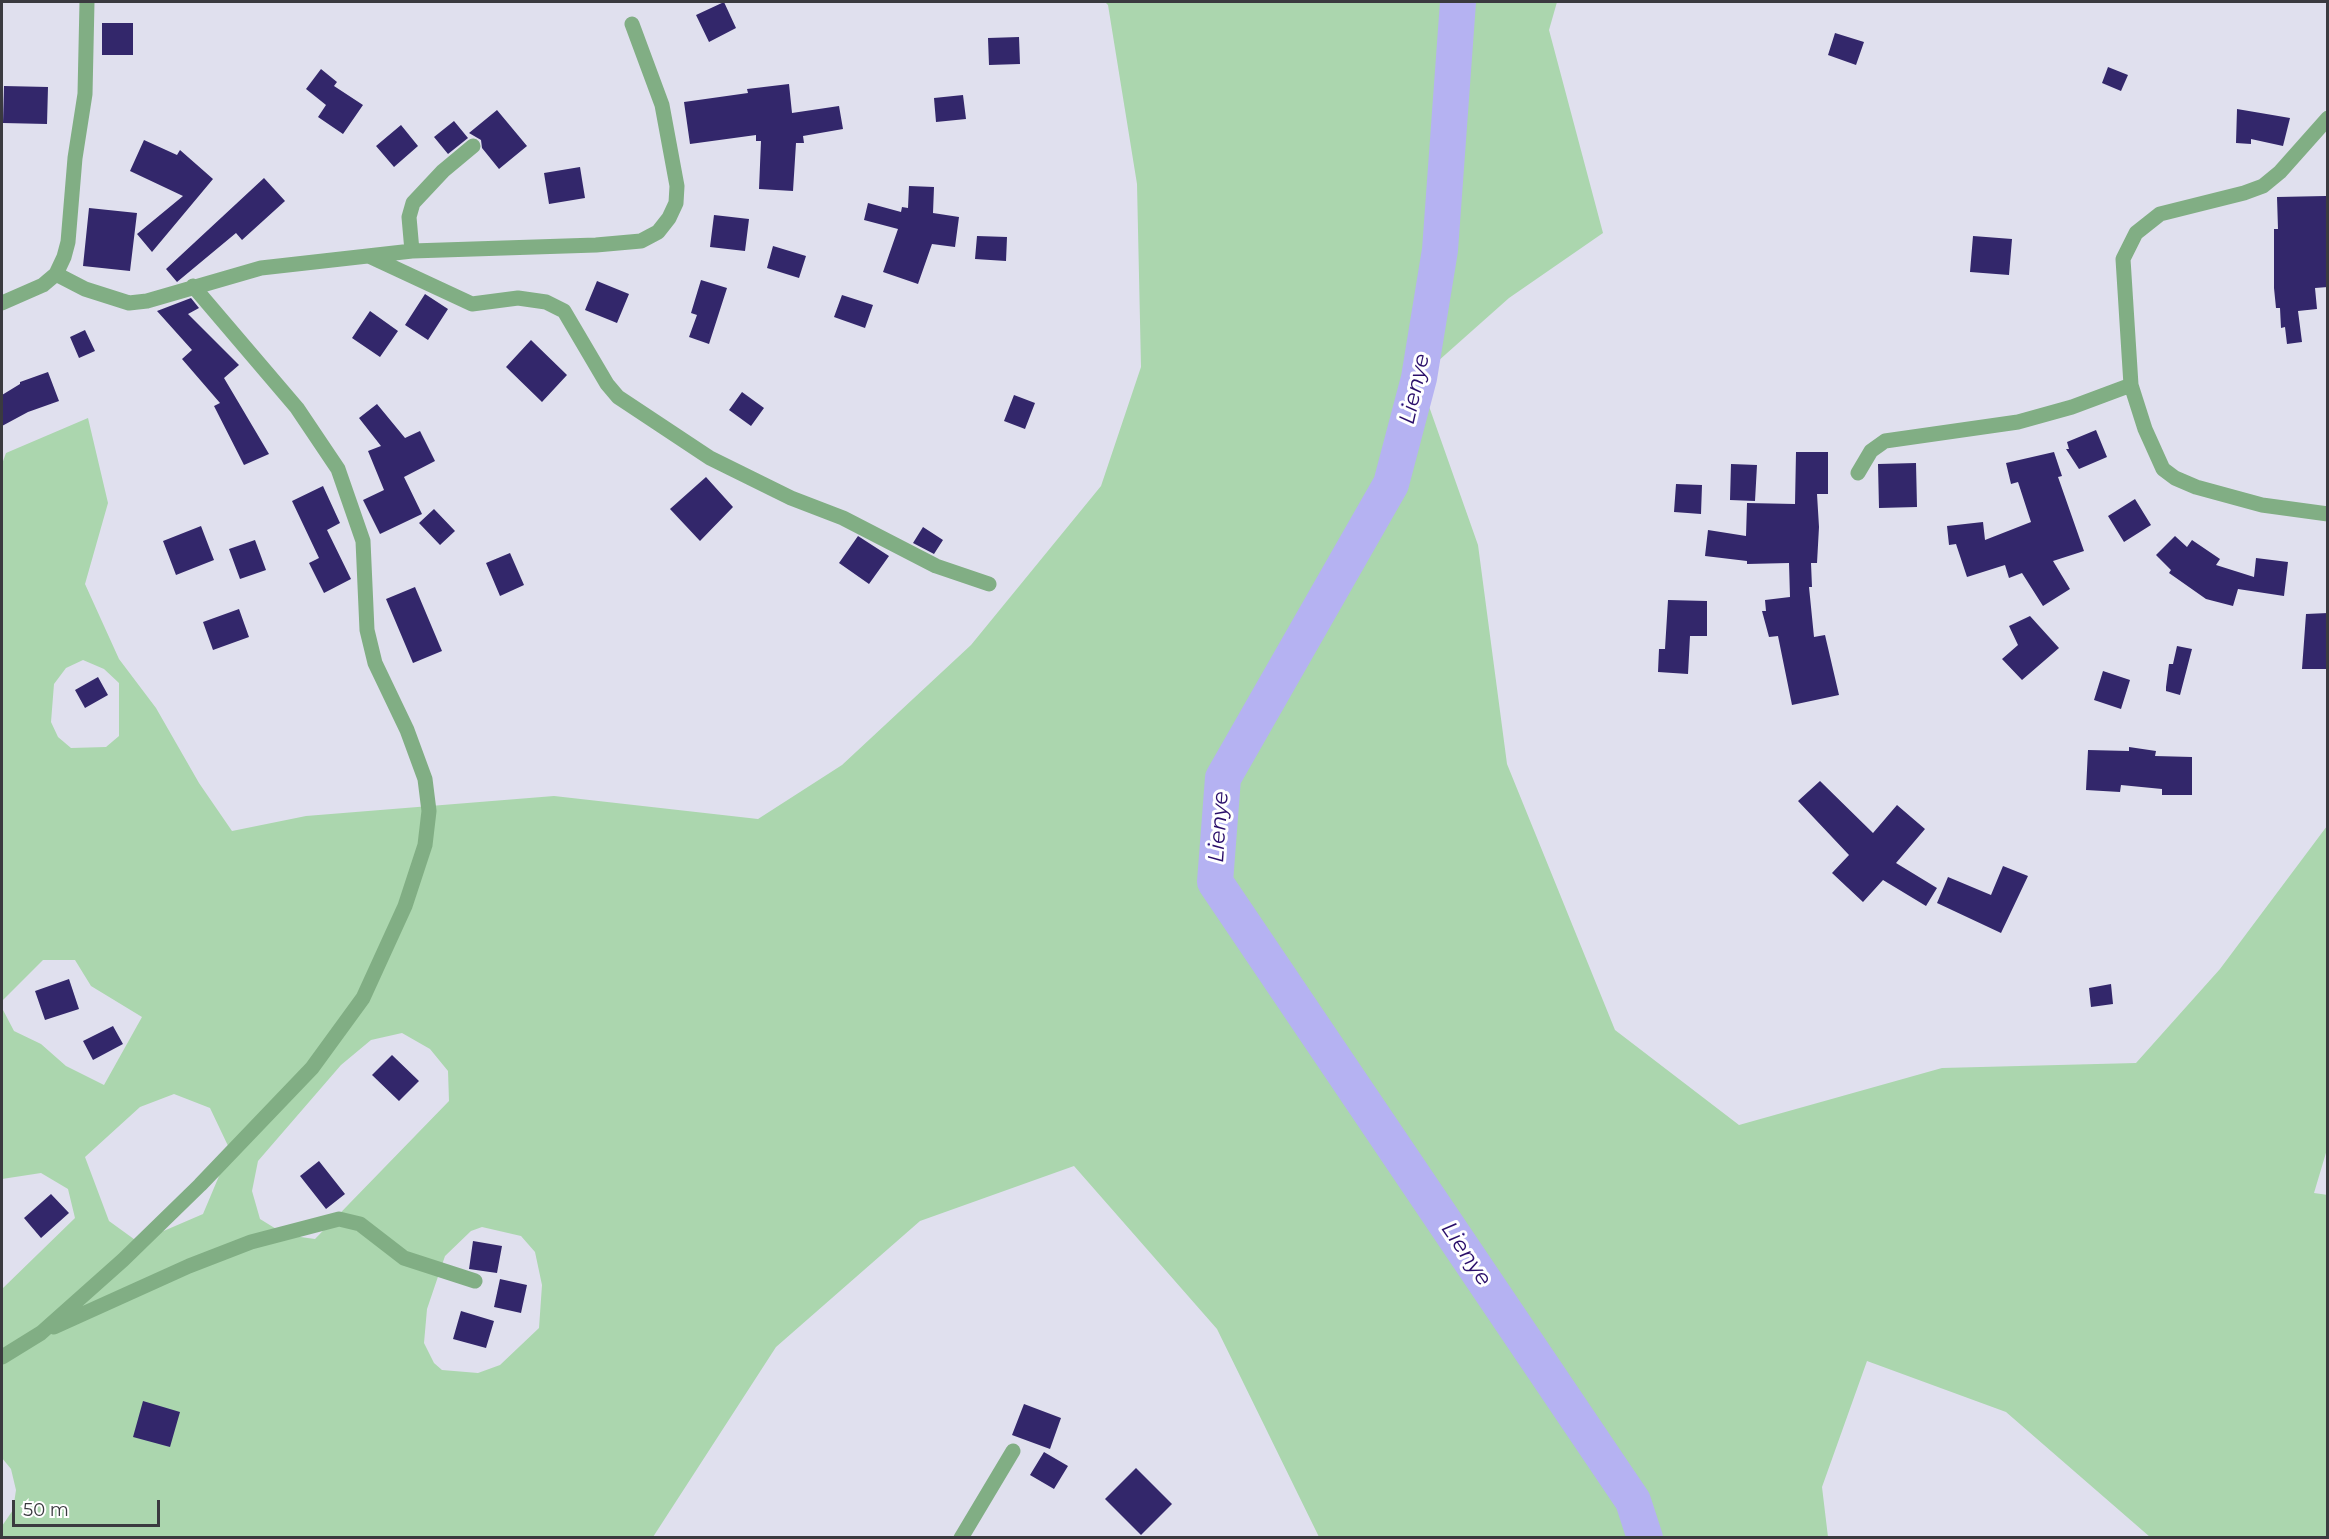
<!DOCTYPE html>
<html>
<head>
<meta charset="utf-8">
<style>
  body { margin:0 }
  #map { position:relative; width:2329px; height:1539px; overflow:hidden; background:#e0e0ee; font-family:Montserrat,sans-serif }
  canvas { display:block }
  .frame { position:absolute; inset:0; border:3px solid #3a3a3f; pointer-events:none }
  .scale { position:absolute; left:12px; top:1500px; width:148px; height:27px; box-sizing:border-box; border:3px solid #3a3a3f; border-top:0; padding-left:8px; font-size:18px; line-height:21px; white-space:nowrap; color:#3a3a3f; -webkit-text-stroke:4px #fff; paint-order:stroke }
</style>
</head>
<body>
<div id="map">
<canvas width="2329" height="1539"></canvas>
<div class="frame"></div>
<div class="scale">50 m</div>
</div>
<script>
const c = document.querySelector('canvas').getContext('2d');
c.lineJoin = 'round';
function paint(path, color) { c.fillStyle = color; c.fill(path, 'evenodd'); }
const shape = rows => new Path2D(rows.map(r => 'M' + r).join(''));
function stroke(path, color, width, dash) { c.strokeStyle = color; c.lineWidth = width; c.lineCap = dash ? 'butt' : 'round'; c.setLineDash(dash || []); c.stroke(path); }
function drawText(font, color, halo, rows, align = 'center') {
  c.font = font + ' Montserrat,sans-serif'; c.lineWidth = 6; c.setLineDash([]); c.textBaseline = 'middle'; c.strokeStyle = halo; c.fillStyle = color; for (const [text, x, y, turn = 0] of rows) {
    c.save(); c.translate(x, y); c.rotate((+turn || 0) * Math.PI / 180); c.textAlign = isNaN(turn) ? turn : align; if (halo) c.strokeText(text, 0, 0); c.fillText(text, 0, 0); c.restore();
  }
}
paint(shape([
  [1105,2,1557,2,1549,30,1603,233,1509,298,1419,378,1478,545,1507,764,1615,1030,1739,1125,1942,1068,2136,1063,2220,969,2327,826,2328,1146,2314,1193,2328,1195,2327,1537,2150,1537,2006,1412,1867,1361,1822,1487,1828,1537,1319,1537,1217,1329,1074,1166,920,1221,776,1347,653,1537,2,1537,2,1526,13,1510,16,1490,11,1469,2,1458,2,1289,75,1218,68,1189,41,1173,2,1179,2,1008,14,1031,41,1044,66,1066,104,1085,142,1017,91,986,75,960,43,960,2,1001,2,464,6,453,88,418,108,503,85,584,119,659,156,708,199,783,232,831,306,816,554,796,758,819,842,765,971,645,1101,486,1141,367,1137,184,1108,5],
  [83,660,104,669,119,683,119,736,106,747,71,748,58,737,51,722,54,684,66,668],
  [402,1033,430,1049,448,1071,449,1101,315,1239,286,1235,260,1219,252,1191,258,1161,341,1065,371,1040],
  [174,1094,210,1108,230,1150,203,1214,138,1242,109,1221,85,1157,140,1107],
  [482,1227,521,1236,535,1252,542,1285,539,1328,500,1365,478,1373,442,1370,434,1363,424,1343,427,1309,445,1256,471,1231]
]), '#abd6ae');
stroke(shape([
  [1458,2,1440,250,1419,378,1391,484,1223,778,1215,882,1633,1501,1645,1538]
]), '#b5b2f2', 36);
paint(shape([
  [724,2,736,28,709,42,696,15],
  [102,23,133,23,133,55,102,55],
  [1835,33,1864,42,1856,65,1828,55],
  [1019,37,1020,64,989,65,988,38],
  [2108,67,2128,75,2121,91,2102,83],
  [321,69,337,82,334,86,363,105,343,134,318,117,326,105,306,89],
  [789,84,792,113,839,106,843,129,803,136,804,143,796,143,793,191,759,189,761,141,756,141,756,135,690,144,684,102,748,93,747,89],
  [4,86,48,87,47,124,3,123],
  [963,95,966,119,936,122,934,98],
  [2237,109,2290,118,2283,146,2251,139,2251,144,2236,143],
  [497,110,527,146,499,169,482,148,481,140,469,133],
  [454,121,468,138,448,154,434,137],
  [401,125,418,146,394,167,376,146],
  [144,140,177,155,180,150,213,179,152,252,137,234,183,196,130,171],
  [580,167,585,198,549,204,544,173],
  [264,178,285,201,242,240,236,233,177,282,166,269],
  [909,186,934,187,933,213,959,217,955,247,932,244,918,284,883,272,898,229,864,220,868,203,901,212,902,207,908,208],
  [2326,196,2328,287,2315,288,2317,309,2298,311,2302,342,2287,344,2285,327,2281,328,2280,308,2276,308,2274,288,2274,229,2278,229,2277,197],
  [89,208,137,213,130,271,83,266],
  [714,215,749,219,745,251,710,247],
  [977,236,1007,237,1006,261,975,259],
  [1973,236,2012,239,2009,275,1970,272],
  [773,246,806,256,799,278,767,268],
  [701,280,727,288,709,344,689,337,697,315,691,313],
  [597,281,629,294,617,323,585,310],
  [425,294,448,309,428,340,405,325],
  [842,295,873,305,865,328,834,317],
  [191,298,199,308,188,314,239,365,224,378,269,454,244,465,214,406,220,403,182,359,192,350,157,311],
  [370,311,398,331,380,357,352,338],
  [85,330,95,351,79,358,70,337],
  [531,340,567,375,542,402,506,367],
  [48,372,59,401,28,412,2,426,2,395,20,384,20,382],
  [742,392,764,408,751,426,729,410],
  [1014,395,1035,403,1025,429,1004,421],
  [377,404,405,438,420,431,435,461,404,477,422,514,380,534,363,500,384,490,368,451,381,446,359,418],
  [2096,430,2107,457,2079,469,2066,449,2069,449,2067,442],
  [1796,452,1828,452,1828,494,1817,494,1819,527,1817,563,1811,563,1812,587,1809,587,1814,637,1825,635,1839,695,1792,705,1778,636,1769,637,1762,611,1766,611,1765,600,1790,597,1789,563,1747,564,1747,561,1705,556,1708,530,1746,536,1747,503,1795,504],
  [2054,452,2062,476,2058,477,2084,551,2053,561,2070,589,2043,606,2022,573,2009,578,2005,565,1967,577,1956,544,1949,545,1947,526,1983,522,1985,540,2031,522,2018,482,2011,484,2006,463],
  [1916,463,1917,507,1879,508,1878,464],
  [1731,464,1757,465,1755,501,1730,500],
  [706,477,733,507,700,541,670,509],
  [1676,484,1702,485,1701,514,1674,512],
  [323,486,340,523,327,530,351,579,324,593,309,563,319,558,292,501],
  [2135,499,2151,525,2124,542,2108,516],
  [434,509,455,531,440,545,419,523],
  [201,526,214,560,176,575,163,541],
  [923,527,943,540,934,554,913,543],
  [858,536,889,556,869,584,839,563],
  [2175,536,2187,547,2192,540,2220,559,2216,565,2254,577,2256,558,2288,562,2284,596,2238,589,2233,606,2206,599,2169,573,2171,570,2156,555],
  [255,540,266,570,240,579,229,549],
  [510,553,524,585,500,596,486,563],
  [415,587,442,651,413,663,386,599],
  [1668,600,1707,601,1707,636,1690,636,1688,674,1658,672,1659,649,1665,649],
  [239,609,249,637,213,650,203,622],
  [2328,613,2328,669,2302,669,2306,614],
  [2030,616,2059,648,2022,680,2002,659,2018,645,2009,626],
  [2177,646,2192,649,2180,695,2166,691,2166,687,2169,664,2173,664],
  [2103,671,2130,680,2121,709,2094,700],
  [98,677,108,695,85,708,75,690],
  [2129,747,2156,751,2155,756,2192,757,2192,795,2162,795,2162,789,2121,785,2120,792,2086,790,2088,750,2129,751],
  [1820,781,1873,833,1897,805,1925,829,1896,863,1937,888,1926,906,1883,880,1863,902,1832,873,1849,855,1798,801],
  [2003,866,2028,876,2001,933,1937,903,1948,877,1991,895],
  [69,979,79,1009,45,1020,35,991],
  [2111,984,2113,1004,2091,1007,2089,988],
  [113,1026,123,1044,93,1060,83,1041],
  [392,1055,419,1081,399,1101,372,1075],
  [319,1161,345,1194,326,1209,300,1176],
  [51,1194,69,1213,41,1238,24,1218],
  [473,1241,502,1246,497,1273,469,1269],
  [500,1279,527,1285,521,1313,494,1307],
  [461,1311,494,1321,486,1348,453,1339],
  [143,1401,180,1412,170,1447,133,1437],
  [1024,1404,1061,1418,1050,1449,1012,1435],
  [1044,1452,1068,1466,1054,1489,1030,1475],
  [1136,1468,1172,1504,1141,1535,1105,1499]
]), '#33276b');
stroke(shape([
  [2328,118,2280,172,2263,186,2244,193,2160,214,2136,233,2123,259,2131,385,2145,429,2163,469,2175,478,2196,487,2262,505,2328,514],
  [412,251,409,217,413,203,443,171,473,146],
  [371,257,472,304,518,298,546,302,564,311,607,384,618,397,710,458,791,498,843,518,936,566,989,584],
  [56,274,85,289,129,303,147,301,261,268,412,251,596,245,641,241,658,232,669,218,676,203,677,186,662,105,632,24],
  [2,303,43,285,56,274,64,257,68,242,75,158,85,94,87,2],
  [1858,473,1871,451,1885,441,2018,422,2072,407,2131,385],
  [54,1327,189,1266,251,1242,339,1219,360,1224,404,1258,475,1281],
  [2,1357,41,1333,123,1260,200,1185,312,1068,363,998,405,906,425,845,429,811,425,779,407,730,375,663,367,630,363,541,338,469,297,408,193,286],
  [961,1538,1013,1451]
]), '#81ae84', 15);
drawText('italic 22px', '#2a0e6a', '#fff', [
  ["Lienye",1415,389,-77],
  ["Lienye",1219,827,-86],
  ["Lienye",1466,1254,56]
]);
</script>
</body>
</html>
